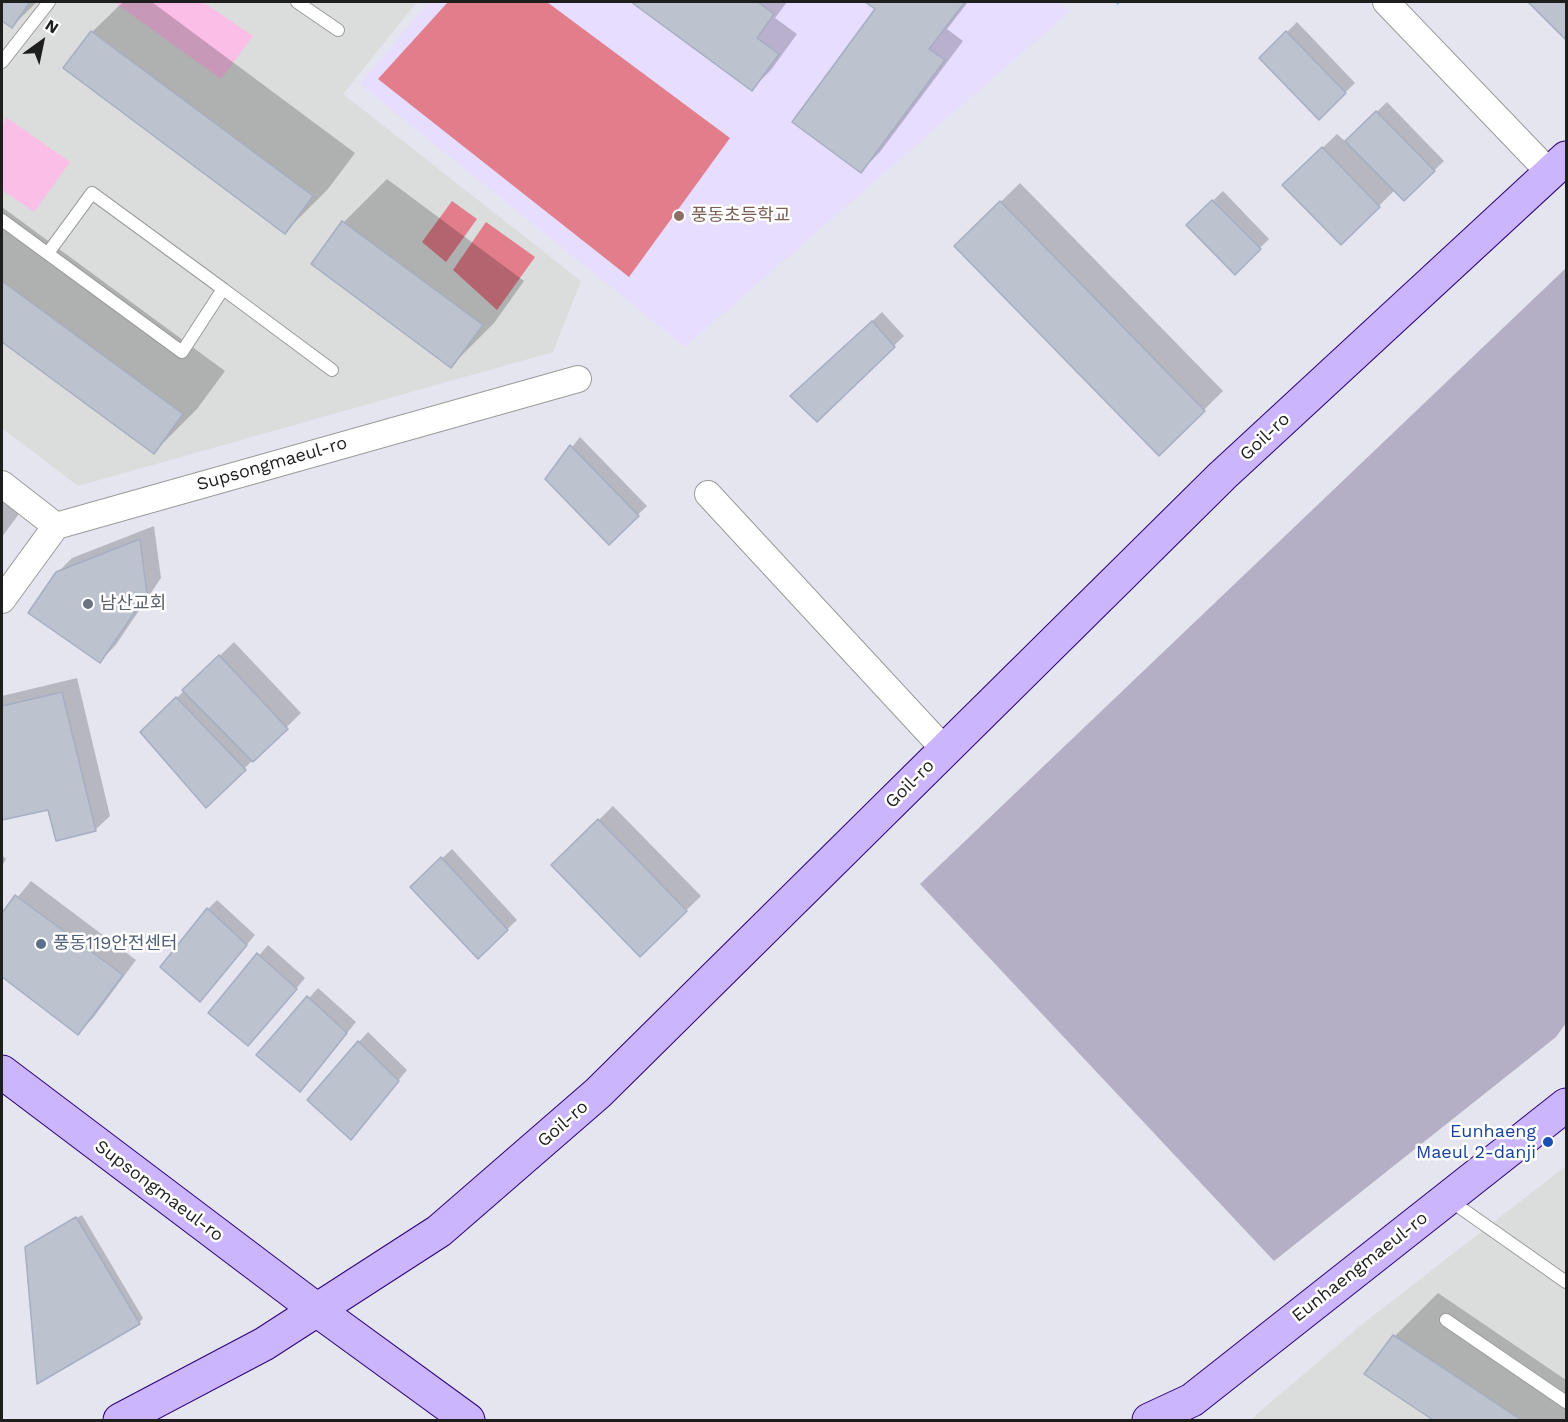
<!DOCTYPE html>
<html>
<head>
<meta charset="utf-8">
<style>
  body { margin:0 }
  #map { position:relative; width:1568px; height:1422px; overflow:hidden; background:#e4e5ef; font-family:"Work Sans",sans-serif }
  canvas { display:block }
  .frame { position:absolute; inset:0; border:3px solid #1e1e1e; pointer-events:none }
  .north { position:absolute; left:12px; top:12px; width:60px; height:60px; -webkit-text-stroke:4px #fff; paint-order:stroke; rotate:33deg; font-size:16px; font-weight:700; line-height:24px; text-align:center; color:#1e1e1e }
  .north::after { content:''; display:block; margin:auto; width:21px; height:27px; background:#1e1e1e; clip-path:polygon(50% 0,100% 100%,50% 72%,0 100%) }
</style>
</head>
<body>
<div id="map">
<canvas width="1568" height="1422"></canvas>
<div class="frame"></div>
<div class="north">N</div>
</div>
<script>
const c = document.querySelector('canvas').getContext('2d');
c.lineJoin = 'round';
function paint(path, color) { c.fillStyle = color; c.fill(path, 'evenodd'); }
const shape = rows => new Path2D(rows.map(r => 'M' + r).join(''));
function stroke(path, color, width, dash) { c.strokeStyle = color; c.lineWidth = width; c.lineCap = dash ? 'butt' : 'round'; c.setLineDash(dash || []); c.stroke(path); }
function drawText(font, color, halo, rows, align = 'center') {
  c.font = font + ' "Work Sans","Noto Sans KR",sans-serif'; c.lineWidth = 5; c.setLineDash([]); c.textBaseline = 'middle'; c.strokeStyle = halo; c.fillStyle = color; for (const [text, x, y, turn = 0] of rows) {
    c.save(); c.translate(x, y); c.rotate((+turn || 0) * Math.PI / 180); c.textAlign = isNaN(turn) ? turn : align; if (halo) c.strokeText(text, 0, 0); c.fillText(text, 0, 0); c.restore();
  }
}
paint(shape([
  [2,2,417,2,343,94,581,281,553,352,78,486,2,428],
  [1566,1166,1566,1420,1250,1420,1365,1322]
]), '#dbdcdc');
paint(shape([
  [429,2,1058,2,1070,11,685,347,360,84]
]), '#e6ddff');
paint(shape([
  [1566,268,1566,1023,1556,1037,1274,1261,920,884]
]), '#b4afc4');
paint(shape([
  [114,2,203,2,253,36,221,79],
  [7,118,70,162,34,212,2,190,2,125]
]), '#fbbfe7');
paint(shape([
  [448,2,547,2,730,138,629,277,378,79],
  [452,201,477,219,446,262,422,242],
  [486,222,535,257,497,310,453,270]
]), '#e27e8b');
paint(shape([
  [2,2,37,2,12,26,2,19],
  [123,2,152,2,355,153,328,189,285,232,92,32],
  [633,2,787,2,775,18,797,34,771,70,752,89],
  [868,2,968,2,947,29,963,41,880,152,861,171,877,9],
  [1530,2,1566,2,1566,38],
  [1297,22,1355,83,1319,118,1261,58],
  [1387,102,1444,161,1404,199,1395,190,1341,243,1284,185,1337,134,1346,142],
  [387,179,524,281,494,323,451,366,313,263,344,222],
  [1020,183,1223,391,1159,454,956,246],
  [1223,191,1269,239,1235,273,1188,225],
  [2,207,225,371,197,409,154,452,2,340],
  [882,312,904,336,817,420,802,387],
  [580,437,647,506,609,543,547,479],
  [2,474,32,496,2,537],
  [154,526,161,578,115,646,100,661,57,573,72,558],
  [234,642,301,713,206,806,142,732],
  [77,678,110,816,95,830,49,808,2,819,2,696],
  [613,806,701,896,640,955,553,865],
  [452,849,517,920,478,957,412,887],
  [2,855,6,859,2,866],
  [31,881,136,960,93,1018,78,1033,2,975,2,916],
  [217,900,255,935,200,1000,208,909],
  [268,945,305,978,258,1034,210,1013],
  [318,988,356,1022,300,1090,258,1055],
  [368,1032,407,1070,351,1138,359,1042],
  [82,1215,143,1318,139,1323,29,1246],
  [1438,1293,1566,1380,1566,1420,1433,1420,1366,1374,1395,1336]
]), '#0003');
const building = shape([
  [2,2,30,2,12,28,2,21,2,2],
  [631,2,758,2,774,14,757,38,779,54,752,91,631,2],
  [865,2,965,2,929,49,945,60,861,173,792,122,875,9,865,2],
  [1528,2,1566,2,1566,40,1528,2],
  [91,31,313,196,285,234,63,68,91,31],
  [1286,31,1346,93,1319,120,1259,58,1286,31],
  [1376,111,1435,171,1404,201,1345,141,1376,111],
  [1322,147,1380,207,1341,245,1282,185,1322,147],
  [1212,200,1261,249,1235,275,1186,225,1212,200],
  [1000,201,1205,411,1159,456,954,246,1000,201],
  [342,221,483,325,451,368,311,264,342,221],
  [2,281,183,414,154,454,2,342,2,281],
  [872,321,895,347,817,422,790,396,872,321],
  [570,445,639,516,609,545,545,479,570,445],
  [140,539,147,594,100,663,28,613,56,572,140,539],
  [219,655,288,729,253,762,182,690,219,655],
  [62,692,96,831,56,841,48,810,2,820,2,706,62,692],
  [176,697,246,770,206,808,140,732,176,697],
  [598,819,687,911,640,957,551,865,598,819],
  [441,857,508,930,478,959,410,887,441,857],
  [15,895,123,975,78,1035,2,977,2,913,15,895],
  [207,908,247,945,200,1002,160,967,207,908],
  [257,953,297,989,248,1046,208,1013,257,953],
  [307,996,347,1033,300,1092,256,1055,307,996],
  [358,1041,399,1081,351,1140,307,1100,358,1041],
  [76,1217,140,1324,37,1384,25,1247,76,1217],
  [1393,1335,1442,1367,1521,1420,1433,1420,1364,1374,1393,1335]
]);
paint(building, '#bdc2cf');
stroke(building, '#a5aec2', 1.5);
const lane = shape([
  [297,2,338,30],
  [2,62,49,2],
  [2,220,182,352,223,289,92,193,48,253],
  [223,289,332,370],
  [1448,1199,1566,1282],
  [1446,1320,1566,1402]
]);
const street = shape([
  [1386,2,1550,173],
  [2,484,56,526],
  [708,494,945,750],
  [2,600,56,526,578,379]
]);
const secondary = shape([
  [2,1072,317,1310,468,1420],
  [120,1420,264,1344,439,1231,598,1093,1222,476,1566,158],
  [1149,1420,1192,1400,1566,1105]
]);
stroke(lane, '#9b9b9b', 14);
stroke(street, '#9b9b9b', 28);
stroke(secondary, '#2c0179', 35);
stroke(shape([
  [1117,2,1119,3]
]), '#65c8ff', 4, [3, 3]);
stroke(lane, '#fff', 12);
stroke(street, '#fff', 26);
stroke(secondary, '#cbb5fc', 33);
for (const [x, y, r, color] of [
  [679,216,6,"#8d6e63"],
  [88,604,6,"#6b7280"],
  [41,944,6,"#5c6f8a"],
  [1548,1142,6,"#1a4fb4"]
]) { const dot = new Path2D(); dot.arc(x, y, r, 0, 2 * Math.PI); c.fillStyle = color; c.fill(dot); stroke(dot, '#fff', 2); }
drawText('18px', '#785e54', '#fff', [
  ["풍동초등학교",691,216]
], 'left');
drawText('18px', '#1e1e1e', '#fff', [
  ["Goil-ro",1265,437,-43],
  ["Supsongmaeul-ro",272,464,-16],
  ["Goil-ro",910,784,-45],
  ["Goil-ro",563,1124,-41],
  ["Supsongmaeul-ro",159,1191,37],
  ["Eunhaengmaeul-ro",1360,1267,-38]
]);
drawText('18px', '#5b616d', '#fff', [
  ["남산교회",100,604]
], 'left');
drawText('18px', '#4e5e75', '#fff', [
  ["풍동119안전센터",53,944]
], 'left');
drawText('18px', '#164399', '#fff', [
  ["Eunhaeng",1536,1132],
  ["Maeul 2-danji",1536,1153]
], 'right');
</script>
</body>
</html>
